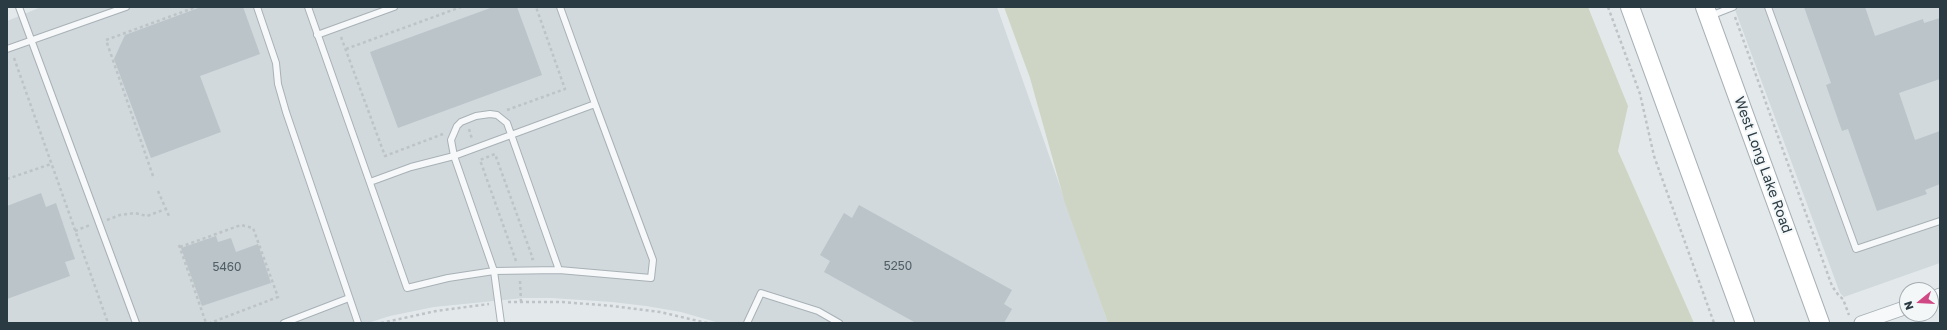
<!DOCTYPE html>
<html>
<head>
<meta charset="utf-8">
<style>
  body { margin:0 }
  #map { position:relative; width:1947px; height:330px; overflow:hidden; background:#e3e9eb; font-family:"Golos Text",sans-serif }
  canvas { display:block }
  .frame { position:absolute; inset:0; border:8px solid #2b3b44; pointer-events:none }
  .north { position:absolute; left:1899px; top:282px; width:40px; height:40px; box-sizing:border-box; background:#f3f7f8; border:1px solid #a3acb0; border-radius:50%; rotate:252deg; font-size:11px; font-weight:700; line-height:16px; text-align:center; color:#2b3b44 }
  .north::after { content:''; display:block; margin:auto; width:14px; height:18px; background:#d04884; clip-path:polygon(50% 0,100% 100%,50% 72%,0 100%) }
</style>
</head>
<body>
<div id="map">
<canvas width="1947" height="330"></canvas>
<div class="frame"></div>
<div class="north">N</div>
</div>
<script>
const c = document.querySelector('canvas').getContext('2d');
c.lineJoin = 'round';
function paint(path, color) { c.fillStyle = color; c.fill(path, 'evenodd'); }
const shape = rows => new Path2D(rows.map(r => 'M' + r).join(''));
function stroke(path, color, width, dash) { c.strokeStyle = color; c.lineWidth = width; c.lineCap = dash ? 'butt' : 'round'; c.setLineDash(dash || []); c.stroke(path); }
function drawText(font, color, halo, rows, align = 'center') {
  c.font = font + ' "Golos Text",sans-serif'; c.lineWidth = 4; c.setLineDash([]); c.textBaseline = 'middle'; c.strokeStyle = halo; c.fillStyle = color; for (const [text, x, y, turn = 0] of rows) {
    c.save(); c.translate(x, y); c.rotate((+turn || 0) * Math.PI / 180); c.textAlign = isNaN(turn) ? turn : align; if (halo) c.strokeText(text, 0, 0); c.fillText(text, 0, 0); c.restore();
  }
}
paint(shape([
  [41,7,997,7,1108,323,719,323,681,312,646,306,612,302,551,298,524,298,434,307,390,316,368,323,7,323,7,21],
  [1734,7,1940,7,1940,263,1844,297,1840,293]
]), '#d1d9dd');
paint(shape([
  [1004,7,1588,7,1628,106,1618,151,1694,323,1108,323,1065,203,1030,78]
]), '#ced5c4');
paint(shape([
  [201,7,243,7,260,54,200,76,221,132,151,158,114,59,125,35],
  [493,7,517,7,542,75,398,128,370,52],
  [1804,7,1865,7,1875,36,1923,19,1924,23,1940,18,1940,79,1899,93,1915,140,1940,131,1940,184,1925,190,1927,194,1877,211,1848,129,1842,131,1826,85,1831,83],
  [41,193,46,207,56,203,75,259,65,262,70,276,7,299,7,206],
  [859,205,1012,290,1004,304,1012,309,1004,323,916,323,824,272,830,261,820,255,844,213,852,218],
  [216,236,218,242,231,238,236,252,258,244,271,283,202,306,181,248]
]), '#bac4c9');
const lane = shape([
  [19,7,136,323],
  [257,7,276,63,278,84,286,112,358,323],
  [308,7,407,288,448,278,494,271,501,323],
  [1768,7,1856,249,1940,221],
  [1710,16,1733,7],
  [317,35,394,7],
  [7,49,126,7],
  [490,114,497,115,507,123,559,270,494,271,454,156,451,140,457,126,461,122,476,116,490,114],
  [370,182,411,167,454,156,595,104,560,7],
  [559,270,651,278,653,260,595,104],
  [284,323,349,298],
  [747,323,761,293,818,311,839,323]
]);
const street = shape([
  [1931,299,1940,295],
  [1861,323,1907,307]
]);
const secondary = shape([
  [1630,7,1745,323],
  [1705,7,1820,323]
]);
stroke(lane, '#a8b1b6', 8);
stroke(street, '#a8b1b6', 15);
stroke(secondary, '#a8b1b6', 20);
stroke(shape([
  [1608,7,1640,94,1654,156,1714,323],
  [1735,17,1832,286,1839,296,1843,299,1849,315],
  [341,37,385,156,443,134],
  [346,49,461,7],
  [14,58,108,323],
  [507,110,565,89,536,7],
  [469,129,472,139],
  [153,176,106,40,196,7],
  [7,179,51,164],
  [158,191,169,216],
  [107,220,120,215,135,213,147,216,166,209],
  [75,231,90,225],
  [179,245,206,323],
  [180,247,241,225,253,228,278,297,210,323],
  [516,261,480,160,495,154,533,259,531,259],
  [520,281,521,302],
  [508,302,563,302,612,306,660,312,707,323],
  [381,323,436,311,489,304]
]), '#bdc3c6', 2.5, [3, 3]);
stroke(lane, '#f6f8f9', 6);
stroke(street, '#f6f8f9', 13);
stroke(secondary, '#fff', 18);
drawText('12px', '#4f5d65', null, [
  ["5250",898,266],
  ["5460",227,267]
]);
drawText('14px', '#2b3b44', '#f3f7f8', [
  ["West Long Lake Road",1763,165,70]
]);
</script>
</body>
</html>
